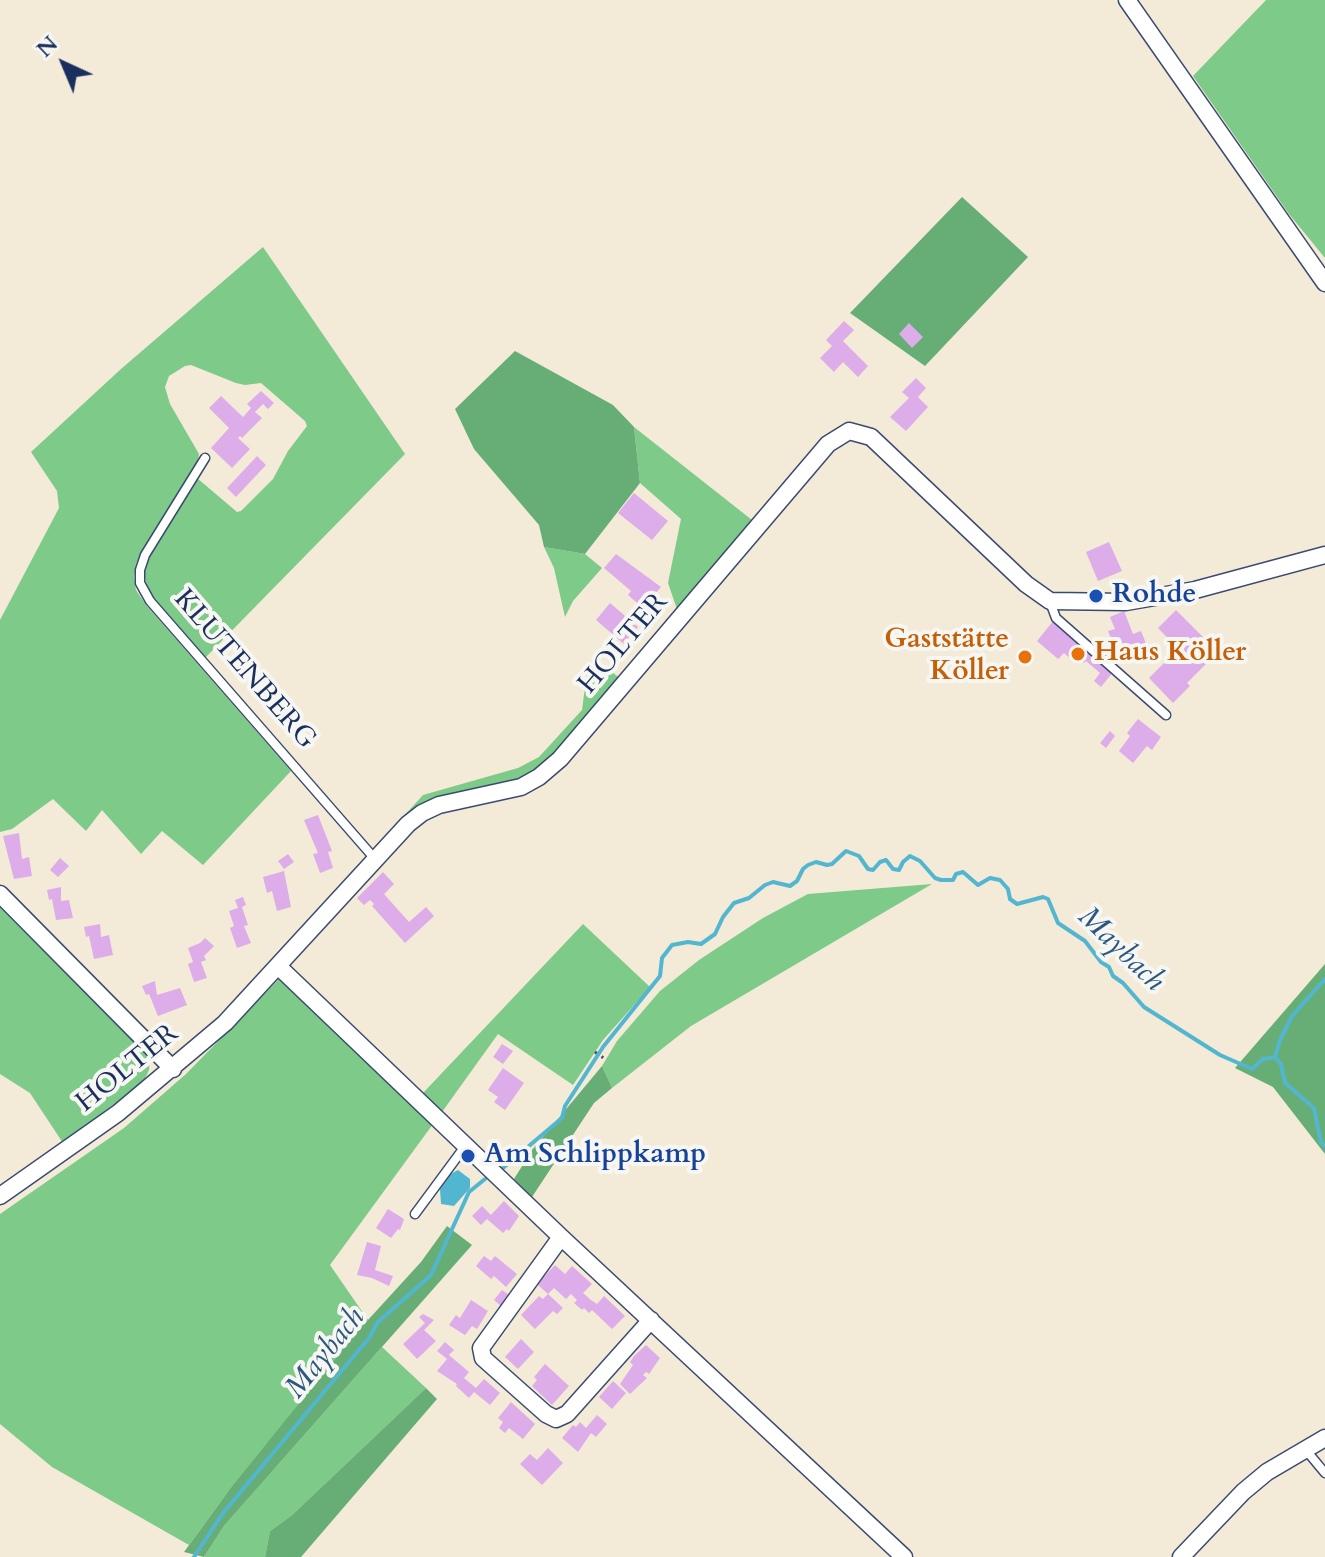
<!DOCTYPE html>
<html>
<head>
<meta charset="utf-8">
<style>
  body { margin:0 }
  #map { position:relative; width:1325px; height:1557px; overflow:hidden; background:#f3ead8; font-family:Cardo,serif }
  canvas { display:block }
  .north { position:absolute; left:24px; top:24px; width:80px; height:80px; -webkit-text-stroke:6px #f6f6f2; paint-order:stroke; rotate:316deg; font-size:22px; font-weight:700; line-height:32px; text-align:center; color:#1b2f5e }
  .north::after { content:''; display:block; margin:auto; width:28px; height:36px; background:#1b2f5e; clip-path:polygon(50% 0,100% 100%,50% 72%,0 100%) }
</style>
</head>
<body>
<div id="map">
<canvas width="1325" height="1557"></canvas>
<div class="north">N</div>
</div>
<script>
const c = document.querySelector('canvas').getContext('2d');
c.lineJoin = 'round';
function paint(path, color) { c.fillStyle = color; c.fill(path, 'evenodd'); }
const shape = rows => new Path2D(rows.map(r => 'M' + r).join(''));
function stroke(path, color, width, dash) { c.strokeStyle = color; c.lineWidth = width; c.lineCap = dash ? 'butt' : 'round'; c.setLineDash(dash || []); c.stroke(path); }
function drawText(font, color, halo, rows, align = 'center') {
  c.font = font + ' Cardo,serif'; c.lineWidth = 8; c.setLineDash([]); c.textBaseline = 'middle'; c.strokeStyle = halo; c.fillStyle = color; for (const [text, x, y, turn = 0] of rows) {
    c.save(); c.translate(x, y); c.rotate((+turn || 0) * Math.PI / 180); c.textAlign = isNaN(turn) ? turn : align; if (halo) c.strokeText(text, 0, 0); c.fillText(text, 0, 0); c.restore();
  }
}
paint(shape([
  [1266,0,1325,0,1325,258,1289,214,1193,76],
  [263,247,405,454,205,658,148,592,144,573,146,561,197,478,237,512,241,511,273,479,288,451,307,426,305,421,261,383,245,385,236,383,191,365,185,366,169,376,165,387,170,404,199,454,197,465,143,549,136,564,134,578,136,590,146,605,291,771,203,865,162,831,141,854,102,810,86,831,53,799,12,829,0,832,0,620,59,508,57,491,31,452,121,369],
  [634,427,752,520,678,612,668,583,681,519,640,483],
  [544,547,585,554,602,568,573,601,565,617,554,568],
  [594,658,621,679,551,762,521,781,409,814,392,829,423,795,518,768,539,757,582,710,588,664],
  [932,884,691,1026,612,1088,602,1066,617,1041,660,991,699,960,763,918,808,894],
  [0,903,150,1057,149,1070,144,1081,63,1143,30,1093,0,1074],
  [583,924,650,987,603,1040,573,1085,498,1034,442,1112,423,1093],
  [280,978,433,1124,330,1265,368,1320,232,1486,189,1545,52,1467,0,1424,0,1214,124,1128,186,1074],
  [382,1347,426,1388,292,1515,270,1531,265,1557,204,1557,224,1526]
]), '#7dca89');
paint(shape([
  [962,197,1028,257,925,366,850,313],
  [515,351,613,405,634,427,640,483,585,554,544,547,539,525,474,449,455,409],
  [1325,964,1325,1154,1273,1087,1235,1068],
  [602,1066,612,1088,594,1103,532,1197,514,1179,532,1150],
  [447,1226,472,1245,224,1526,204,1557,184,1552,232,1486,357,1332,421,1262],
  [426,1388,437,1399,301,1557,265,1557,270,1531,292,1515]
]), '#66ae75');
paint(shape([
  [458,1170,470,1179,470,1188,454,1206,441,1204,440,1189,443,1178]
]), '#53b6d1');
stroke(shape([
  [1275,1057,1280,1040,1292,1016,1325,979],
  [503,1168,562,1118,565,1106,603,1047,660,976,662,958,672,945,688,942,701,944,715,934,723,917,734,903,749,898,765,885,773,882,790,886,797,881,803,869,808,865,816,862,827,865,832,864,846,851,859,856,868,869,873,870,880,862,886,860,893,869,899,870,903,862,910,856,920,861,935,878,941,880,953,880,956,874,963,872,978,885,990,878,1000,880,1008,889,1010,899,1017,904,1043,897,1048,899,1058,923,1085,941,1101,962,1109,967,1113,976,1123,983,1144,1007,1220,1055,1252,1069,1263,1059,1275,1057,1281,1064,1285,1083,1314,1108,1321,1143,1325,1146],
  [194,1557,223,1513,369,1338,378,1322,431,1275,469,1192,485,1179]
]), '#53b6d1', 4);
paint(shape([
  [844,321,854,330,843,341,868,366,858,377,843,362,834,372,820,358,832,346,826,340],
  [909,323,923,337,912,348,899,334],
  [916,378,926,388,918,397,928,407,906,431,890,417,909,398,902,392],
  [261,391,274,403,268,409,263,404,255,412,262,418,242,438,240,436,238,438,250,449,232,468,211,448,229,428,209,408,221,396,243,417,251,408,247,404],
  [257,456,266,465,236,497,227,488],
  [634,493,668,521,652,540,618,513],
  [1109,542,1122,571,1098,581,1086,552],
  [616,554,661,587,643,608,628,595,631,591,604,568],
  [610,603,638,627,624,644,596,620],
  [1176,610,1218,652,1187,683,1190,686,1173,703,1149,678,1178,649,1158,628],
  [1124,611,1133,634,1141,631,1147,646,1126,654,1121,640,1113,643,1108,631,1115,629,1110,617],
  [1054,620,1064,628,1062,630,1113,672,1101,687,1094,681,1100,673,1086,661,1084,663,1074,655,1071,659,1064,653,1058,659,1037,641],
  [1138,719,1161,737,1152,750,1147,746,1133,763,1119,751,1130,736,1127,733],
  [1110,731,1115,736,1106,748,1100,743],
  [318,815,332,851,328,852,333,868,320,873,313,854,318,853,304,820],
  [19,833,22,859,29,857,32,876,14,879,3,836],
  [288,854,294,862,284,869,278,861],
  [60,858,69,866,58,877,50,870],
  [284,871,291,907,277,911,272,891,267,893,263,877],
  [383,872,394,884,384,894,409,922,426,907,434,916,405,943,372,906,374,904,370,900,364,905,357,898],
  [61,887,61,901,69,900,73,918,56,920,52,899,49,900,47,890],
  [243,897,246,905,242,907,248,925,244,926,251,943,237,948,230,928,234,926,229,911,238,908,235,900],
  [100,924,101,937,109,935,113,955,94,959,89,936,86,937,84,927],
  [205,938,214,946,204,956,206,960,201,962,207,978,194,982,188,964,193,962,188,948,200,943],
  [155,981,157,995,180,988,187,1005,158,1016,149,994,146,995,142,986],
  [502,1044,513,1051,503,1064,493,1057],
  [503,1068,524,1083,505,1110,494,1102,498,1097,488,1090],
  [504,1201,519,1216,509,1231,507,1229,503,1233,487,1219,481,1225,472,1216,482,1206,491,1215],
  [388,1209,404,1219,400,1230,398,1229,391,1238,376,1228],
  [367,1242,381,1246,375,1270,393,1276,389,1286,372,1278,357,1275],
  [484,1256,491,1261,495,1256,517,1274,506,1287,494,1276,491,1279,476,1266],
  [555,1265,565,1274,572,1266,592,1284,583,1293,591,1300,597,1304,604,1296,625,1316,612,1329,592,1310,589,1313,584,1308,582,1310,574,1303,577,1300,571,1294,566,1299,554,1288,548,1294,563,1308,557,1314,553,1311,535,1329,521,1315,539,1296,543,1299,548,1294,537,1284],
  [502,1290,512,1297,503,1308,494,1300],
  [471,1300,488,1311,477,1329,472,1326,465,1335,449,1325,456,1315,460,1318],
  [423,1314,434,1320,424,1330,436,1341,417,1359,403,1344,425,1323,419,1317],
  [521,1339,534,1352,518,1369,505,1357],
  [445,1342,454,1350,449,1355,469,1372,464,1378,476,1388,484,1379,500,1393,490,1405,474,1392,469,1398,456,1386,457,1384,437,1371,447,1359,437,1351],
  [646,1345,660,1358,649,1374,646,1372,643,1375,647,1378,630,1394,620,1384,633,1365,630,1362,634,1356],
  [545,1364,569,1386,552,1405,532,1386,537,1380,534,1377],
  [613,1381,626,1393,612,1409,599,1397],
  [511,1402,535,1424,523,1439,509,1428,505,1433,499,1428,503,1422,498,1418],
  [597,1415,607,1424,596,1437,591,1433,578,1452,562,1438,573,1425,576,1427,580,1422,586,1428],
  [548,1448,563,1463,542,1485,520,1464,530,1454,537,1460]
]), '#ddadea');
const service = shape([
  [205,458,145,555,140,570,140,583,150,601,375,859],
  [1050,602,1056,618,1166,715],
  [415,1214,466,1145],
  [1305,1449,1325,1473]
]);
const minor = shape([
  [1127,0,1325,283],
  [0,894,173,1069],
  [279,967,561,1237,904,1557],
  [0,1196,118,1113,225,1023,408,824,422,813,439,805,521,787,539,777,560,759,828,444,849,431,871,437,1026,584,1050,601,1126,602,1195,590,1325,555],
  [561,1237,481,1348,483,1358,546,1414,556,1419,567,1414,651,1320],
  [1181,1557,1243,1492,1267,1472,1325,1438]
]);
stroke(service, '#3b4b70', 11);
stroke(minor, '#3b4b70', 19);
stroke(shape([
  [595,1052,605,1059]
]), '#3b4b70', 3, [2, 6]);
stroke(service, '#fff', 8);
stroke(minor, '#fff', 16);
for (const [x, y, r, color] of [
  [1096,596,8,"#1a4fb4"],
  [1078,654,8,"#e8710a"],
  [1025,657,8,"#e8710a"],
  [468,1156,8,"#1a4fb4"]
]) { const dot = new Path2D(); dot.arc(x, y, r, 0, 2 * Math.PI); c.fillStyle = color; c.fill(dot); stroke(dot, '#f6f6f2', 3); }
drawText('bold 28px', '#164399', '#f6f6f2', [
  ["Rohde",1112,596],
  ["Am Schlippkamp",484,1156]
], 'left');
drawText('bold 28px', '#c56008', '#f6f6f2', [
  ["Gaststätte",1009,641],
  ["Köller",1009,673],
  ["Haus Köller",1094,654,"left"]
], 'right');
drawText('28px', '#1b2f5e', '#f6f6f2', [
  ["HOLTER",624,644,-50],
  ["KLUTENBERG",244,670,49],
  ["HOLTER",128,1069,-39]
]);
drawText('italic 30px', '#2c5880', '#f6f6f2', [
  ["Maybach",1120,950,44],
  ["Maybach",326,1354,-51]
]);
</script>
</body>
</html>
